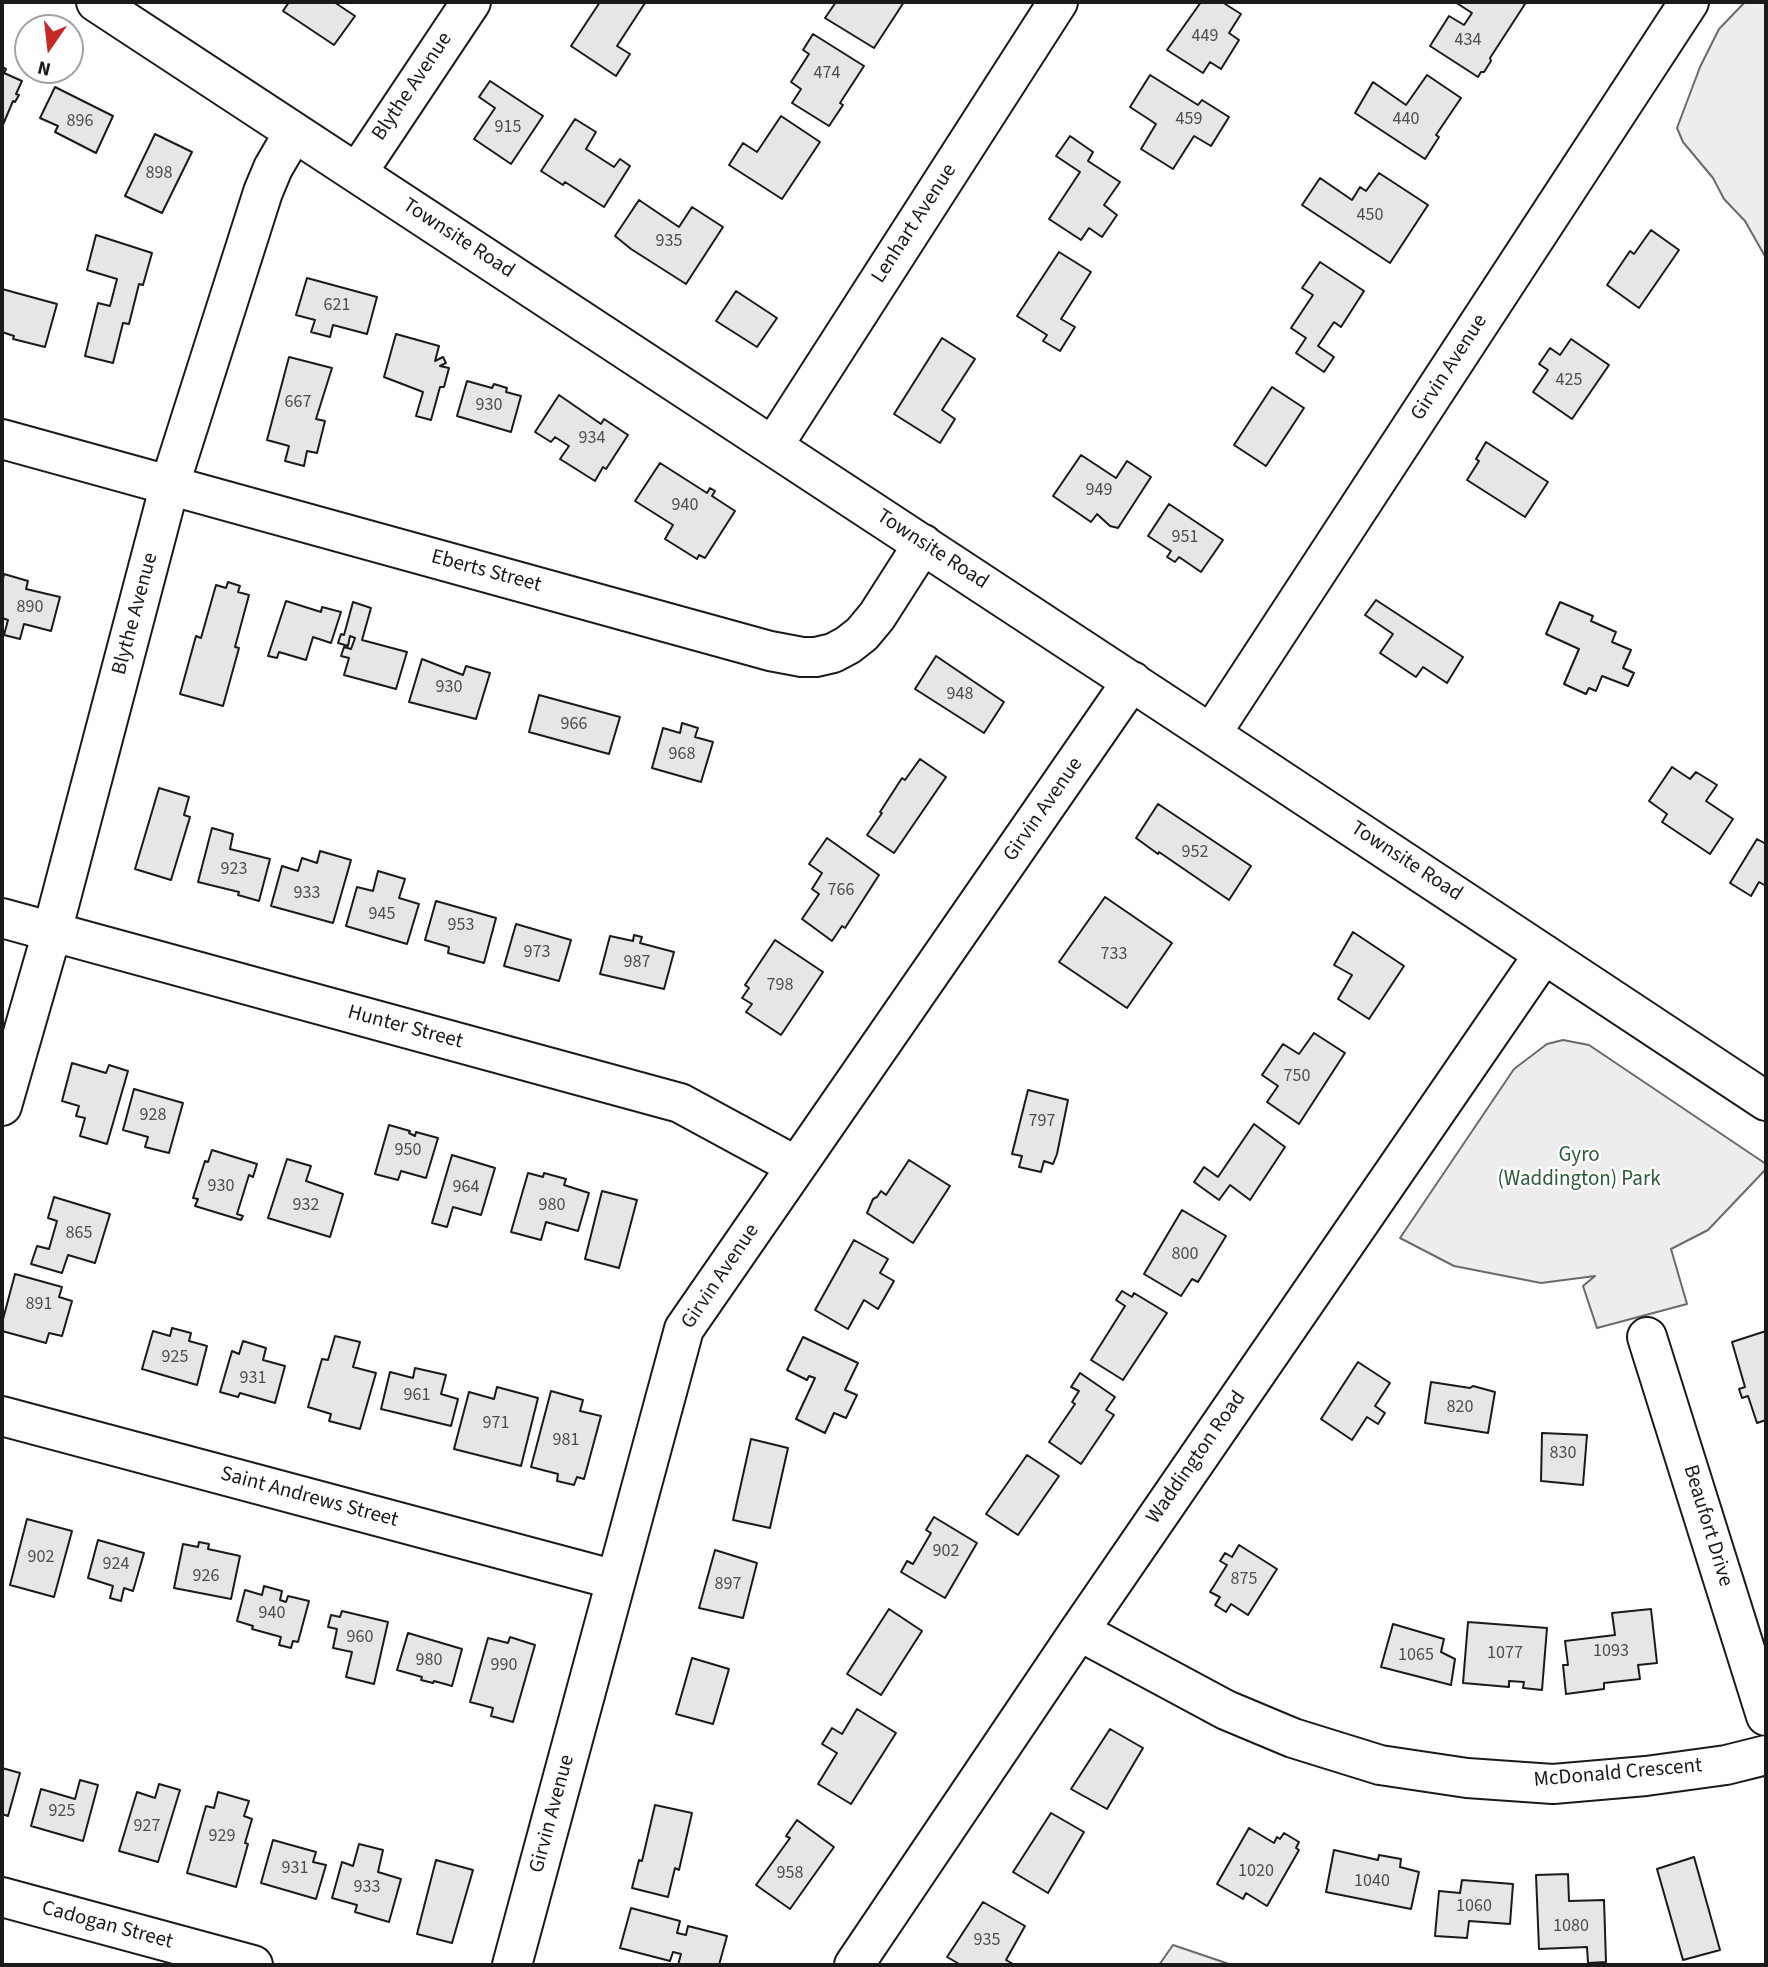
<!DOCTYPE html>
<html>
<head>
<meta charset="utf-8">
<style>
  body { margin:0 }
  #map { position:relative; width:1768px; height:1967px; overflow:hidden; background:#fff; font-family:"Source Sans 3",sans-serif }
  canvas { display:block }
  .frame { position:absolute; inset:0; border:4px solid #1a1a1a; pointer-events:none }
  .north { position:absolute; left:14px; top:14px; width:70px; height:70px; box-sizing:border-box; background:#fff; border:2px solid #a3a3a3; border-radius:50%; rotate:194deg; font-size:19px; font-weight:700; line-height:28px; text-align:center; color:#1a1a1a }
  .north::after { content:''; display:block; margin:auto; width:24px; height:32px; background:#c62828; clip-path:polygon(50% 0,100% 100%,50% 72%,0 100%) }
</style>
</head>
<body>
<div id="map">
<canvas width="1768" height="1967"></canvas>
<div class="frame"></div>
<div class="north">N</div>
</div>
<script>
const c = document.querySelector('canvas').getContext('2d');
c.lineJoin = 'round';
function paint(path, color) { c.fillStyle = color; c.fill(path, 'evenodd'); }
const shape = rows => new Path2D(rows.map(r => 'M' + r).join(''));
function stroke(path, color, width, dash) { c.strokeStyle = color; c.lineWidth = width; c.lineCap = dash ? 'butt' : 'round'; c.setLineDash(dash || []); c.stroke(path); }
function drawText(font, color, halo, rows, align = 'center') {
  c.font = font + ' "Source Sans 3",sans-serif'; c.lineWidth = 5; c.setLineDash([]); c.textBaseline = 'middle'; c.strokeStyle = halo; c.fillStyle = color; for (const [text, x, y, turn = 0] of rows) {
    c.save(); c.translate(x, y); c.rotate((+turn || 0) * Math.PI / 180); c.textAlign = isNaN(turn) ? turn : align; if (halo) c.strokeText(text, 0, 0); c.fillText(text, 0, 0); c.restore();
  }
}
const built = shape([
  [1745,2,1766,2,1766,258,1745,221,1724,199,1713,178,1683,142,1677,128,1700,67,1719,29,1745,2],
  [1563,1040,1589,1045,1766,1164,1766,1169,1708,1230,1671,1249,1687,1304,1597,1328,1583,1286,1595,1276,1541,1283,1454,1266,1400,1238,1514,1069,1547,1044,1563,1040],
  [1173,1945,1232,1965,1159,1965,1173,1945]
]);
paint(built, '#ededed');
stroke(built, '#6a6a6a', 2);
const building = shape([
  [289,2,334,2,355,16,334,45,283,11,289,2],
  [600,2,645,3,617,46,630,54,616,76,571,46,600,2],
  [836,2,904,2,874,48,825,18,836,2],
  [1201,2,1222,2,1241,14,1229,33,1239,40,1221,69,1210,62,1203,73,1167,50,1201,2],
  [1455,2,1521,2,1525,4,1490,58,1491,61,1484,72,1481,72,1478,77,1430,46,1449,16,1464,25,1472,13,1455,2],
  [813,34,864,66,840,103,843,105,829,126,792,103,801,89,791,82,809,54,803,50,813,34],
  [2,67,6,69,4,73,22,81,16,94,19,95,15,102,13,101,2,127,2,67],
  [1150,75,1198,105,1202,100,1229,117,1211,146,1194,136,1173,169,1141,149,1156,124,1130,107,1150,75],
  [1427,75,1461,98,1436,135,1439,137,1425,159,1355,113,1373,82,1406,105,1427,75],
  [490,81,543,116,511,164,474,139,495,108,479,97,490,81],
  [55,87,113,116,96,153,55,132,58,126,40,118,55,87],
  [781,116,820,142,782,199,729,165,743,143,757,152,781,116],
  [575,119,596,132,586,149,614,167,620,159,630,166,604,207,565,182,563,185,541,171,575,119],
  [155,134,192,152,162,213,125,196,155,134],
  [1070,136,1093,152,1088,161,1120,182,1104,205,1117,215,1102,237,1089,228,1081,240,1049,219,1080,172,1056,156,1070,136],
  [1379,173,1428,205,1390,263,1302,205,1320,178,1352,200,1360,187,1366,191,1379,173],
  [639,200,679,227,692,207,723,227,686,284,631,249,615,236,639,200],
  [1651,230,1679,250,1639,308,1607,285,1630,251,1634,254,1651,230],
  [96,235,152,253,143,285,139,284,129,324,123,323,113,363,85,356,98,303,110,306,117,279,87,270,96,235],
  [1059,252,1091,272,1061,319,1075,327,1060,351,1043,341,1047,335,1017,316,1059,252],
  [1320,262,1364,291,1341,327,1334,322,1318,346,1334,357,1324,372,1296,353,1306,338,1291,328,1313,295,1302,288,1320,262],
  [307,278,377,297,367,334,333,325,330,337,311,332,315,320,296,315,307,278],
  [2,289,57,304,45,347,13,339,14,336,2,332,2,289],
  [736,291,777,318,757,347,716,321,736,291],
  [396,334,439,346,435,361,443,357,446,363,440,366,449,368,444,387,440,387,431,420,416,416,423,392,384,377,396,334],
  [942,338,975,359,942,410,955,419,940,443,894,414,942,338],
  [1571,339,1609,365,1572,419,1533,392,1548,370,1539,364,1550,348,1560,355,1571,339],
  [289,357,332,368,316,419,325,421,317,453,307,451,304,466,285,461,289,446,267,440,289,357],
  [467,381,492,388,494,384,507,388,506,392,521,396,511,432,457,416,467,381],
  [1272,387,1304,408,1266,466,1234,445,1272,387],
  [559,395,601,424,604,419,628,435,606,469,603,467,595,481,560,459,569,446,555,437,551,442,535,432,559,395],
  [1486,442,1548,482,1525,517,1467,480,1479,461,1476,459,1486,442],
  [1081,455,1116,478,1127,461,1151,477,1118,528,1110,526,1097,514,1091,522,1053,496,1081,455],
  [660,463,707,493,710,488,715,491,712,496,735,511,705,558,699,555,697,559,665,539,673,525,635,501,660,463],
  [1169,504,1223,540,1201,572,1179,557,1175,562,1167,557,1171,551,1148,536,1169,504],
  [4,574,28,581,26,589,60,597,51,631,24,624,20,639,4,635,8,620,2,618,2,583,4,574],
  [228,582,240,586,238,592,249,595,235,647,239,648,223,706,180,694,196,636,201,638,216,585,226,588,228,582],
  [1376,600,1463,657,1447,683,1423,667,1416,677,1380,653,1393,634,1365,615,1376,600],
  [286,601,321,612,322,607,341,612,331,643,313,637,306,660,279,652,277,658,268,656,286,601],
  [353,602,371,608,362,640,407,652,396,689,344,675,349,658,341,656,344,647,351,649,355,638,350,636,348,646,338,643,341,634,344,635,353,602],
  [1560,602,1593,616,1591,621,1616,632,1612,642,1631,650,1623,668,1634,673,1628,686,1602,676,1596,691,1589,688,1586,694,1564,684,1579,649,1546,634,1560,602],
  [936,656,1004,702,984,733,915,689,936,656],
  [422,659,463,675,466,666,490,673,476,719,409,702,422,659],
  [539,695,620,717,609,754,529,732,539,695],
  [682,723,698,728,695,737,713,742,701,782,652,768,663,728,680,733,682,723],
  [920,759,946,777,894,853,867,835,882,813,880,812,902,778,905,780,920,759],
  [1672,767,1690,779,1696,772,1717,785,1706,801,1733,819,1710,854,1662,822,1667,814,1649,801,1672,767],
  [159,788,189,797,184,815,190,817,171,880,135,869,159,788],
  [1158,804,1251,866,1229,900,1159,852,1158,854,1136,838,1158,804],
  [212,828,233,834,230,849,270,859,259,901,238,895,239,892,198,882,212,828],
  [827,838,879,875,845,928,842,926,832,941,802,919,819,894,812,889,822,873,809,864,827,838],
  [1757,839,1766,844,1766,886,1759,882,1751,896,1730,883,1757,839],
  [320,851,351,860,333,923,271,906,282,866,298,871,302,858,317,863,320,851],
  [378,871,405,879,399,898,419,904,407,944,346,926,357,887,373,891,378,871],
  [1105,897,1172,943,1127,1008,1059,962,1105,897],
  [436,901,496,918,484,963,448,953,449,947,425,940,436,901],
  [516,924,571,940,559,981,504,966,516,924],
  [1353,932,1404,966,1369,1019,1338,999,1352,975,1334,965,1353,932],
  [634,935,642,937,640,943,674,952,664,989,600,974,610,936,633,941,634,935],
  [775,940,823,972,781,1035,746,1012,752,1004,742,998,749,988,745,985,775,940],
  [1314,1033,1345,1053,1299,1124,1267,1102,1278,1086,1262,1075,1283,1044,1299,1054,1314,1033],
  [72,1063,106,1073,109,1065,128,1071,107,1144,80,1136,85,1118,76,1116,79,1106,62,1101,72,1063],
  [134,1089,183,1103,169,1153,145,1147,148,1137,123,1130,134,1089],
  [1028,1090,1068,1100,1057,1154,1053,1164,1044,1161,1041,1172,1019,1167,1022,1156,1012,1154,1028,1090],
  [1254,1124,1285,1147,1250,1200,1230,1185,1219,1200,1194,1182,1204,1167,1218,1177,1254,1124],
  [389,1125,410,1131,409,1133,415,1136,416,1132,438,1138,426,1178,401,1171,398,1180,375,1174,389,1125],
  [212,1150,257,1164,253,1177,249,1175,237,1214,243,1216,241,1220,195,1206,198,1199,193,1198,205,1161,208,1162,212,1150],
  [452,1155,495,1168,481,1215,453,1207,447,1227,432,1223,452,1155],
  [287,1159,311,1166,306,1181,343,1194,330,1237,268,1218,287,1159],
  [909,1160,950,1186,913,1243,867,1213,873,1199,877,1197,881,1191,886,1195,909,1160],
  [528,1173,543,1177,544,1173,566,1179,564,1185,589,1193,578,1231,546,1222,541,1240,511,1232,528,1173],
  [602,1191,637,1200,619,1268,585,1259,602,1191],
  [54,1197,110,1214,95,1263,68,1255,62,1273,31,1264,37,1246,49,1249,57,1221,48,1218,54,1197],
  [1182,1210,1226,1236,1198,1282,1192,1279,1181,1296,1144,1274,1182,1210],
  [854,1240,888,1259,880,1273,894,1281,878,1309,864,1300,848,1329,815,1310,854,1240],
  [15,1274,62,1287,59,1297,72,1301,62,1336,49,1333,46,1343,2,1331,2,1323,15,1274],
  [1122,1291,1132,1297,1134,1293,1167,1313,1123,1380,1091,1360,1125,1306,1116,1300,1122,1291],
  [172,1328,191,1333,189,1341,207,1346,197,1385,142,1369,153,1331,170,1336,172,1328],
  [1766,1331,1766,1420,1757,1423,1748,1396,1742,1398,1739,1389,1745,1387,1732,1342,1766,1331],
  [335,1336,360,1342,353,1367,376,1373,360,1429,329,1421,331,1414,308,1407,322,1359,328,1360,335,1336],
  [803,1337,858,1363,845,1390,857,1395,846,1418,834,1413,825,1433,796,1419,815,1378,809,1376,807,1380,787,1370,803,1337],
  [243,1341,266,1348,263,1360,285,1366,275,1403,240,1393,238,1397,220,1392,232,1351,239,1354,243,1341],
  [1358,1362,1390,1383,1375,1406,1385,1413,1378,1424,1367,1417,1352,1440,1321,1419,1358,1362],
  [415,1368,446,1375,441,1394,458,1399,451,1426,381,1409,390,1372,413,1378,415,1368],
  [1080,1373,1115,1397,1106,1410,1114,1415,1081,1464,1049,1442,1075,1404,1072,1402,1079,1391,1071,1387,1080,1373],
  [1431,1382,1470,1388,1473,1386,1495,1392,1488,1433,1425,1423,1431,1382],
  [497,1387,538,1398,521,1466,454,1449,469,1392,494,1399,497,1387],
  [551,1391,583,1400,580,1411,601,1416,584,1479,577,1477,574,1485,557,1481,558,1474,531,1467,551,1391],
  [1542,1433,1587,1435,1583,1485,1541,1481,1542,1433],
  [751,1439,788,1448,770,1528,733,1520,751,1439],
  [1027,1455,1059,1476,1018,1535,986,1514,1027,1455],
  [934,1517,977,1543,945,1598,901,1572,907,1561,913,1564,931,1533,926,1530,934,1517],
  [27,1519,72,1531,54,1597,10,1585,27,1519],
  [98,1540,144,1553,133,1591,124,1588,121,1601,110,1598,113,1586,88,1578,98,1540],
  [199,1542,209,1544,208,1549,240,1556,231,1599,174,1588,183,1544,198,1547,199,1542],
  [1239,1545,1277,1569,1248,1615,1231,1604,1226,1612,1215,1605,1220,1597,1210,1592,1227,1565,1220,1561,1225,1553,1232,1557,1239,1545],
  [715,1550,757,1563,743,1618,699,1608,715,1550],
  [264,1586,282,1591,280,1600,286,1602,288,1596,309,1601,298,1642,293,1641,291,1648,279,1645,281,1637,252,1629,253,1626,237,1621,245,1590,262,1595,264,1586],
  [889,1609,922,1631,881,1695,847,1674,889,1609],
  [1651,1609,1657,1663,1638,1665,1640,1679,1604,1683,1604,1689,1566,1694,1563,1665,1568,1665,1565,1641,1615,1635,1612,1613,1651,1609],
  [342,1611,388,1622,374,1684,346,1677,352,1652,333,1648,337,1629,328,1627,331,1615,340,1617,342,1611],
  [1468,1622,1547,1628,1542,1690,1523,1688,1524,1682,1509,1681,1509,1687,1463,1683,1468,1622],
  [1393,1624,1444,1639,1441,1652,1455,1659,1451,1685,1381,1667,1393,1624],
  [408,1633,462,1649,452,1686,434,1681,433,1683,421,1680,422,1677,397,1670,408,1633],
  [510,1637,535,1645,513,1722,491,1716,493,1708,470,1702,488,1638,508,1643,510,1637],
  [692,1658,729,1669,713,1724,676,1714,692,1658],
  [857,1709,896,1733,851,1804,818,1784,837,1753,822,1744,832,1728,842,1734,857,1709],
  [1110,1729,1143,1748,1107,1809,1071,1789,1110,1729],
  [2,1768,20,1773,8,1816,2,1814,2,1768],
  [80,1780,98,1785,83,1841,31,1826,41,1789,75,1799,80,1780],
  [159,1784,180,1790,158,1862,119,1851,137,1792,155,1798,159,1784],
  [218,1792,249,1801,244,1816,252,1819,245,1843,248,1844,236,1887,187,1873,206,1806,214,1808,218,1792],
  [655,1805,692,1813,679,1870,675,1868,668,1897,632,1888,639,1860,642,1861,655,1805],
  [1051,1813,1084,1832,1048,1893,1013,1872,1051,1813],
  [797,1820,834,1847,790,1909,756,1885,790,1838,786,1836,797,1820],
  [1249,1828,1274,1843,1277,1837,1280,1839,1284,1833,1299,1842,1296,1848,1299,1850,1267,1906,1246,1893,1243,1899,1217,1884,1249,1828],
  [273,1840,316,1852,313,1862,326,1865,316,1899,261,1883,273,1840],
  [359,1844,383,1850,378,1872,401,1879,389,1922,355,1912,357,1905,332,1898,342,1862,353,1866,359,1844],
  [1334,1850,1378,1860,1379,1855,1401,1859,1400,1867,1419,1872,1411,1909,1326,1892,1334,1850],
  [1694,1857,1720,1950,1683,1960,1657,1869,1694,1857],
  [436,1860,473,1870,452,1943,417,1934,436,1860],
  [1568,1874,1569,1901,1604,1900,1606,1962,1588,1963,1587,1947,1539,1949,1536,1875,1568,1874],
  [1462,1880,1513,1884,1510,1924,1469,1921,1467,1938,1435,1936,1439,1891,1460,1893,1462,1880],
  [983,1902,1025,1926,1006,1960,1015,1965,961,1965,947,1957,983,1902],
  [631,1908,680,1921,677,1933,686,1935,688,1926,727,1936,719,1965,678,1965,681,1954,673,1952,670,1961,620,1948,631,1908]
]);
paint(building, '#e6e6e6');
stroke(building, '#1a1a1a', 2);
const minor = shape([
  [96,2,1211,734,1766,1101],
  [357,173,471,2],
  [2,439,770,651,802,657,816,657,833,653,848,645,862,634,877,616,923,544],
  [773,446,1058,2],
  [1211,734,1689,2],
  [2,918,680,1103,796,1166],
  [2,1106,52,932,170,484,263,192,273,168,294,132],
  [1647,1337,1766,1716],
  [2,1416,616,1580],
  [1079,1631,1226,1710,1293,1738,1380,1765,1467,1778,1553,1784,1646,1776,1726,1765,1766,1755],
  [2,1897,253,1965],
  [512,1965,684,1329,1132,681],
  [854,1965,1079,1631,1544,954]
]);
stroke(minor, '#1a1a1a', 42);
stroke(minor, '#fff', 38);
drawText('18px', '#4d4d4d', null, [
  ["449",1205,37],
  ["434",1468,41],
  ["474",827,74],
  ["459",1189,120],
  ["440",1406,120],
  ["896",80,122],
  ["915",508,128],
  ["898",159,174],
  ["450",1370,216],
  ["935",669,242],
  ["621",337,306],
  ["425",1569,381],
  ["667",298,403],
  ["930",489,406],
  ["934",592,439],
  ["949",1099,491],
  ["940",685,506],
  ["951",1185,538],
  ["890",30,608],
  ["930",449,688],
  ["948",960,695],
  ["966",574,725],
  ["968",682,755],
  ["952",1195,853],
  ["923",234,870],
  ["766",841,891],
  ["933",307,894],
  ["945",382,915],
  ["953",461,926],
  ["973",537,953],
  ["733",1114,955],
  ["987",637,963],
  ["798",780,986],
  ["750",1297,1077],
  ["928",153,1116],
  ["797",1042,1122],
  ["950",408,1151],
  ["930",221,1187],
  ["964",466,1188],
  ["932",306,1206],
  ["980",552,1206],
  ["865",79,1234],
  ["800",1185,1255],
  ["891",39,1305],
  ["925",175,1358],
  ["931",253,1379],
  ["961",417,1396],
  ["820",1460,1408],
  ["971",496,1424],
  ["981",566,1441],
  ["830",1563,1454],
  ["902",946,1552],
  ["902",41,1558],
  ["924",116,1565],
  ["926",206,1577],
  ["875",1244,1580],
  ["897",728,1585],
  ["940",272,1614],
  ["960",360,1638],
  ["1093",1611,1652],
  ["1077",1505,1654],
  ["1065",1416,1656],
  ["980",429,1661],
  ["990",504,1666],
  ["925",62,1812],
  ["927",147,1827],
  ["929",222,1837],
  ["931",295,1869],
  ["1020",1256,1872],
  ["958",790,1874],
  ["1040",1372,1882],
  ["933",367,1888],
  ["1060",1474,1907],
  ["1080",1571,1927],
  ["935",987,1941]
]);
drawText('21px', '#1a1a1a', '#fff', [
  ["Blythe Avenue",413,87,-56],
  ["Lenhart Avenue",915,224,-57],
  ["Townsite Road",458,239,33],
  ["Girvin Avenue",1450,368,-57],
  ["Townsite Road",932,550,33],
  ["Eberts Street",486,572,15],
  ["Blythe Avenue",136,614,-75],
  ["Girvin Avenue",1044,810,-55],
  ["Townsite Road",1406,862,33],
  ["Hunter Street",405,1028,15],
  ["Girvin Avenue",721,1277,-56],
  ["Waddington Road",1197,1458,-55],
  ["Saint Andrews Street",309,1498,15],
  ["Beaufort Drive",1707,1526,73],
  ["McDonald Crescent",1618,1774,-5],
  ["Girvin Avenue",553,1814,-75],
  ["Cadogan Street",107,1926,15]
]);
drawText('21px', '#2b5a34', '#fff', [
  ["Gyro",1579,1156],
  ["(Waddington) Park",1579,1180]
]);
</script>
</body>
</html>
